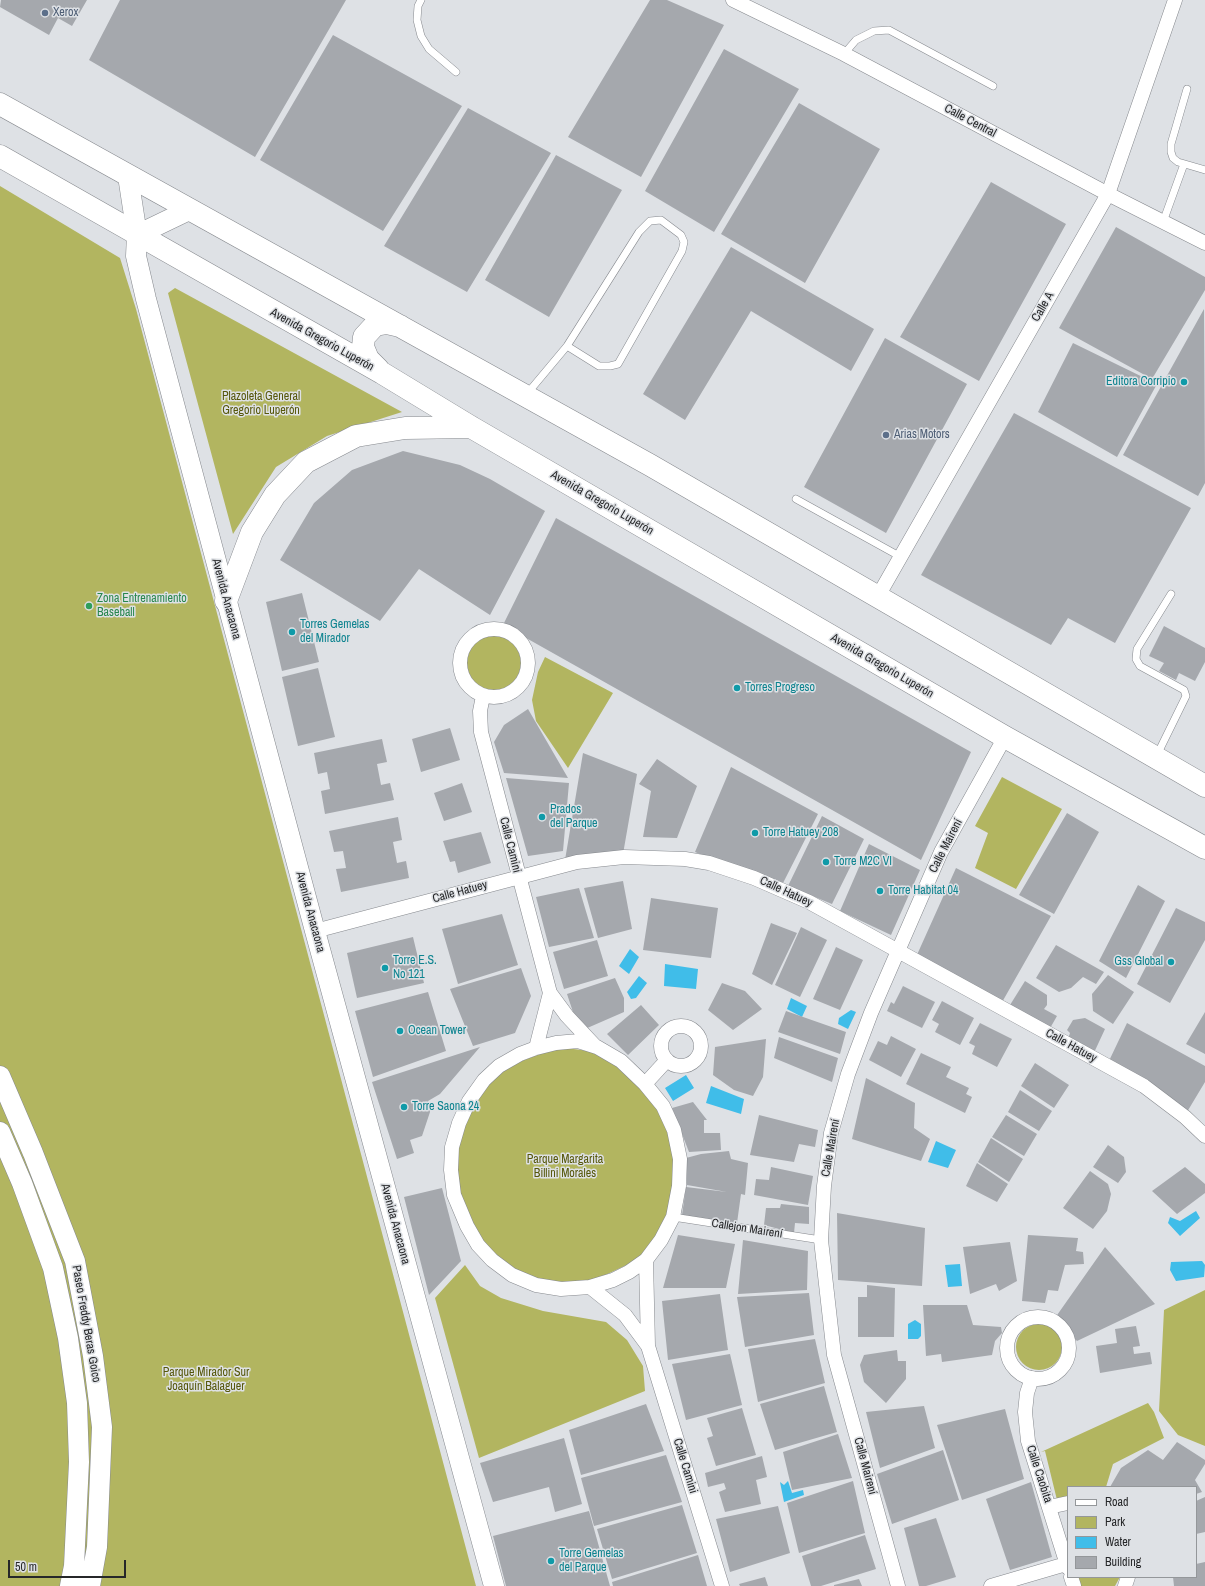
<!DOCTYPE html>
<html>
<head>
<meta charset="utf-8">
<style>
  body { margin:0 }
  #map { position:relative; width:1205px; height:1586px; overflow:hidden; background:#dee1e5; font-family:"Archivo Narrow",sans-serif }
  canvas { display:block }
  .legend { position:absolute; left:1067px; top:1486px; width:130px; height:92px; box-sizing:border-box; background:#dee1e5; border:1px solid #94979a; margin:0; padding:5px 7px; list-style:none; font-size:12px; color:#262729 }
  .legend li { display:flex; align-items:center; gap:8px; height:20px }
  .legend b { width:20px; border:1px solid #94979a }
  .scale { position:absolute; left:8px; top:1560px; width:118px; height:18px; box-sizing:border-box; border:2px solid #262729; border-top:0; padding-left:5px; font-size:12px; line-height:14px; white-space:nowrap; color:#262729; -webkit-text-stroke:3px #dee1e5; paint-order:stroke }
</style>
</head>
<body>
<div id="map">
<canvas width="1205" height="1586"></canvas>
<ul class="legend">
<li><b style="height:5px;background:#fff"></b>Road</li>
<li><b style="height:11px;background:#b2b560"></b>Park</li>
<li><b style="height:11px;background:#40bde9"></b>Water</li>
<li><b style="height:11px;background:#a5a8ad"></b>Building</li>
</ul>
<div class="scale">50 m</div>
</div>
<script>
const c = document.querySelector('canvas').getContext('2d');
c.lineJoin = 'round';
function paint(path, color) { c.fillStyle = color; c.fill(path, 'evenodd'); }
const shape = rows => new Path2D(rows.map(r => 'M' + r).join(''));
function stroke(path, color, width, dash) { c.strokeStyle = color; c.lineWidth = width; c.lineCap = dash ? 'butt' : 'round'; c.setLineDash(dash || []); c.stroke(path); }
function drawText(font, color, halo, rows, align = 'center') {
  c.font = font + ' "Archivo Narrow",sans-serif'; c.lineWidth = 3; c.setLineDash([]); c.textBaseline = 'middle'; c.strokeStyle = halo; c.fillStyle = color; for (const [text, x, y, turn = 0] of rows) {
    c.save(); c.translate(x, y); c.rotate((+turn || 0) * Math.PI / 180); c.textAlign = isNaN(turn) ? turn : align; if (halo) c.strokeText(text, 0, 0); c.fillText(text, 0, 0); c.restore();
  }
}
paint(shape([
  [0,186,120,258,136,309,476,1586,0,1586],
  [175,288,402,412,327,436,276,467,233,534,168,293],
  '467 663a27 27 0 1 1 54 0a27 27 0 1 1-54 0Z',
  [545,657,613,693,568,768,536,721,532,700,538,672],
  [1002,777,1062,809,1016,889,975,868,988,833,975,826],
  [558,1047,597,1052,630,1075,655,1104,672,1139,674,1177,668,1215,649,1247,635,1261,597,1279,577,1283,557,1284,520,1275,489,1252,469,1222,458,1192,456,1157,463,1123,481,1093,506,1067],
  [465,1265,480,1286,501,1298,543,1311,606,1322,627,1340,643,1366,645,1391,479,1458,435,1298],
  [1205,1290,1205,1446,1178,1435,1159,1411,1164,1310],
  '1016 1347a23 23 0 1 1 46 0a23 23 0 1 1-46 0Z',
  [1148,1403,1154,1412,1164,1438,1113,1464,1106,1487,1068,1487,1068,1501,1057,1500,1045,1451,1041,1452],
  [1077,1577,1120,1577,1115,1586,1080,1586]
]), '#b2b560');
paint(shape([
  [630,949,639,957,629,974,619,966],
  [665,964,698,969,696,989,664,986],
  [639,976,647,983,636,998,631,999,627,992],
  [791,998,807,1006,802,1017,787,1009],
  [851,1010,856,1012,848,1029,838,1024,839,1018],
  [686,1075,694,1088,673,1101,665,1088],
  [711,1086,744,1099,741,1114,706,1103],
  [936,1141,956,1150,948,1168,928,1162],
  [1196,1211,1200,1218,1180,1236,1168,1223,1170,1217,1180,1221],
  [1202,1261,1205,1265,1204,1277,1176,1281,1170,1270,1171,1262],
  [960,1264,962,1286,948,1287,945,1265],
  [915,1320,921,1324,921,1336,918,1339,908,1339,908,1324],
  [788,1481,792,1493,803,1490,804,1495,784,1502,780,1482,784,1485]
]), '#40bde9');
paint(shape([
  [1,0,87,0,72,26,58,18,49,35,0,7],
  [120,0,346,0,255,157,89,60],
  [650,0,667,0,724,25,641,177,568,137],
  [333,35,462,106,383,231,260,160],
  [724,49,799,89,714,232,645,191],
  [799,103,880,149,805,283,721,234],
  [468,108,551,153,467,292,384,246],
  [556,155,622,190,549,317,485,280],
  [991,182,1066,224,979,381,900,337],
  [1116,227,1205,277,1205,290,1152,379,1059,328],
  [731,247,874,329,851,371,751,311,685,420,643,394],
  [1204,309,1205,483,1198,496,1123,455],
  [885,338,967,384,886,533,804,487],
  [1073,343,1157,384,1117,457,1038,412],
  [1014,413,1191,508,1115,643,1068,618,1051,645,921,575],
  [403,451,460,465,490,479,545,511,490,615,419,569,380,621,280,560,314,503,352,470],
  [556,518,971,752,921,860,503,625],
  [302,593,319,662,282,671,266,602],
  [1164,626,1205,648,1205,662,1195,681,1179,673,1176,680,1159,671,1164,663,1149,656],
  [318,668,335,737,298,746,282,677],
  [528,709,568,778,504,773,494,742,504,725],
  [450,728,460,760,421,772,412,739],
  [382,739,387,762,377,764,381,785,390,783,394,800,325,814,321,791,330,789,327,772,318,774,314,753],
  [583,753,637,774,623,854,565,860],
  [657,759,697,786,677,838,643,837,651,791,639,784],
  [731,767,818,814,781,887,695,852],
  [506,778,569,783,563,851,528,856],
  [462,783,472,812,444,821,434,793],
  [1067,813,1099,832,1054,914,1019,895],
  [822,816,864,839,832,904,788,886],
  [398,817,402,840,393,842,397,863,406,861,409,878,341,892,336,869,346,868,343,851,334,852,329,831],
  [481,832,491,863,458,873,455,861,450,862,443,841],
  [869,844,920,870,891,935,840,911],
  [956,868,1051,916,1001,1004,916,957],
  [623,881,632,929,598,938,584,888],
  [1138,885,1165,901,1126,978,1099,961],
  [579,888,594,938,549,947,536,897],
  [651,898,718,908,711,958,643,950],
  [1176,908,1205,922,1205,940,1170,1003,1137,984],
  [502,914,518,965,458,984,442,929],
  [771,923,797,933,772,985,752,974],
  [801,927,827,940,800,997,775,985],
  [413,937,424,983,357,998,347,953],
  [597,940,608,976,564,989,553,952],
  [1056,945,1104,972,1096,984,1083,977,1071,988,1059,992,1036,978],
  [836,947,863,960,840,1010,813,999],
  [521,968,531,996,515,1033,473,1046,450,989],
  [1108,975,1134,992,1113,1024,1093,1011,1092,994],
  [615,978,624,998,624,1012,585,1029,574,1015,567,994],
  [1025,981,1047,995,1047,1005,1044,1009,1057,1016,1049,1030,1010,1005],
  [722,983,745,991,762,1009,733,1030,708,1010],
  [903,986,935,1002,922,1028,887,1011,891,1002,894,1004],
  [428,992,446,1051,373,1077,355,1011],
  [942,1001,974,1018,960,1045,935,1032,939,1024,932,1020],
  [641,1005,659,1025,628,1055,607,1034],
  [786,1011,846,1032,840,1054,778,1032],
  [1205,1012,1205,1054,1186,1044],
  [1085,1018,1105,1029,1092,1057,1067,1042,1070,1033,1067,1030,1073,1020],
  [980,1023,1012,1039,997,1067,972,1054,975,1046,969,1043],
  [1127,1023,1205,1066,1205,1082,1187,1112,1108,1063],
  [891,1036,916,1049,901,1077,869,1060,878,1041,887,1045],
  [779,1037,838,1058,832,1082,774,1058],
  [766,1039,763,1077,753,1096,734,1090,713,1075,715,1047],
  [480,1047,440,1094,428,1101,430,1112,422,1136,410,1140,414,1153,397,1159,372,1082],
  [921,1053,951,1067,946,1077,969,1088,966,1094,972,1097,965,1113,906,1084],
  [1035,1063,1069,1085,1054,1108,1021,1086],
  [866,1078,915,1103,914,1128,930,1139,921,1161,852,1139],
  [1020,1090,1052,1111,1039,1131,1008,1112],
  [693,1102,707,1120,704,1120,704,1133,720,1133,721,1150,689,1152,672,1108],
  [759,1115,818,1130,815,1147,799,1144,794,1162,750,1155],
  [1006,1115,1037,1134,1024,1156,992,1137],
  [991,1138,1023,1159,1009,1182,978,1162],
  [1108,1145,1124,1157,1126,1172,1118,1183,1093,1167],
  [729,1151,731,1159,748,1163,745,1195,741,1194,737,1223,682,1215,686,1187,727,1192,687,1185,686,1158,701,1154],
  [977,1163,1008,1184,997,1202,966,1186],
  [771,1167,813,1176,808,1205,754,1195,756,1179,769,1180],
  [1185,1167,1205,1184,1205,1193,1177,1214,1152,1191],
  [1090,1171,1108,1184,1111,1194,1107,1211,1093,1229,1063,1208],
  [442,1188,461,1261,429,1295,404,1197],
  [781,1204,809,1207,809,1224,795,1223,794,1233,764,1225,766,1208,780,1208],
  [837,1213,925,1228,922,1286,838,1280],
  [678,1235,735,1244,726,1288,663,1288],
  [1028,1235,1078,1238,1076,1251,1083,1252,1084,1264,1065,1265,1058,1291,1048,1290,1045,1303,1022,1301],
  [743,1240,808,1251,807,1290,738,1294],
  [1010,1242,1017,1281,999,1291,996,1284,970,1294,963,1247],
  [1105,1247,1155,1304,1077,1341,1055,1318],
  [867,1285,895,1288,894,1337,858,1337,858,1297,867,1297],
  [809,1293,814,1335,745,1347,737,1297],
  [720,1294,728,1350,668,1360,662,1301],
  [923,1305,967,1305,973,1325,1001,1327,1002,1333,995,1341,992,1355,942,1362,941,1354,926,1356],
  [1136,1326,1140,1346,1133,1347,1134,1354,1150,1352,1152,1364,1100,1373,1096,1346,1117,1343,1115,1329],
  [815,1339,825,1383,758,1402,748,1349],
  [897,1350,898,1361,906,1361,906,1379,886,1403,864,1382,860,1365,864,1355],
  [730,1354,742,1405,686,1420,672,1364],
  [824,1386,837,1432,775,1450,760,1404],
  [646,1404,664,1451,581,1475,569,1430],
  [924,1406,935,1448,880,1468,866,1412],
  [742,1408,756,1455,716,1466,707,1438,713,1436,707,1418],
  [1005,1409,1024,1479,962,1500,937,1425],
  [838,1434,852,1478,792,1490,783,1452],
  [564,1438,582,1504,555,1512,549,1487,493,1502,480,1463],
  [1177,1442,1205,1460,1205,1464,1195,1480,1202,1492,1196,1494,1196,1487,1110,1487,1121,1468,1148,1450,1163,1460],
  [943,1450,959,1500,892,1524,877,1474],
  [666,1455,682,1502,594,1526,581,1478],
  [762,1456,767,1477,756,1480,761,1504,725,1512,719,1492,726,1489,724,1483,708,1487,705,1473],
  [853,1481,865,1533,799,1553,787,1503],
  [1031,1482,1052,1557,1010,1570,986,1499],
  [1205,1497,1205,1532,1196,1534,1196,1501],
  [682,1505,697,1553,612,1579,597,1529],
  [778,1506,790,1553,730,1572,716,1519],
  [589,1511,610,1586,506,1586,493,1536],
  [936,1518,956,1577,926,1586,919,1586,904,1528],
  [865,1535,876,1569,821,1586,811,1586,802,1556],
  [698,1555,707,1586,613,1586,612,1582],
  [1205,1562,1205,1586,1174,1586,1173,1577,1196,1577,1196,1564],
  [765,1577,768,1586,740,1586,739,1584],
  [859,1579,862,1586,834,1586,834,1585]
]), '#a5a8ad');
const lane = shape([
  [421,0,418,6,417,20,421,36,429,49,456,72],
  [844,54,856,40,874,31,889,30,993,86],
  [1187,89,1171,144,1171,152,1173,158,1178,162,1205,170],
  [1163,222,1184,164],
  [526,395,567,346,639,232,650,221,661,220,681,235,684,242,682,251,618,364,610,366,599,366,567,346],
  [796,499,901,557],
  [1157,755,1186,696,1184,690,1140,666,1136,659,1137,649,1171,594],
  [673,1217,821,1240]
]);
const street = shape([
  [733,0,844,54,1108,194,1205,243],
  [877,598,1108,194,1175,0],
  '460 663a34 34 0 1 1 68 0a34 34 0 1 1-68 0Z',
  [483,696,480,711,481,732,550,993,567,1016,596,1047],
  [315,931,577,862,624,857,685,859,709,863,754,878,809,902,1144,1086,1185,1117,1205,1136],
  '661 1046a20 20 0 1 1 40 0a20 20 0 1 1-40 0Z',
  [578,1041,597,1047,621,1061,645,1084,663,1106,674,1130,680,1159,679,1186,673,1217,661,1240,646,1260,629,1272,613,1280,590,1287,561,1289,536,1285,512,1275,492,1260,478,1245,467,1226,454,1195,451,1170,452,1147,459,1123,469,1101,484,1080,499,1066,520,1054,536,1048,556,1043,578,1041],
  [536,1048,550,993],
  [645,1084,667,1060],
  [646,1260,648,1346,722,1586],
  [590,1287,625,1315,648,1346],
  '1007 1348a31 31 0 1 1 62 0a31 31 0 1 1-62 0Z',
  [1032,1378,1027,1393,1025,1412,1028,1441,1068,1568],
  [1049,1507,1068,1503],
  [1071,1577,1074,1586],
  [898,1586,834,1355,821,1240,824,1186,831,1133,848,1074,871,1013,941,852,1005,737],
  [991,1586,1066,1564],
  [1125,1586,1128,1577]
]);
const secondary = shape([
  [128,176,137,235,136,256,146,299,315,931,494,1586],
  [137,235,189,210],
  [0,1076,33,1153,75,1261,93,1356,102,1427,97,1547,90,1586],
  [0,1132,22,1183,53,1268,68,1338,77,1403,79,1462,74,1566,70,1586]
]);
const primary = shape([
  [0,104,650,465,1205,786],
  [0,156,382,373,471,427,1005,737,1205,848],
  [378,369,368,359,363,347,364,337,375,325,387,323,400,326],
  [226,601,252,532,275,495,306,462,356,436,405,428,471,427]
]);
stroke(lane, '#86898e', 8);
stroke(street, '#86898e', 15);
stroke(secondary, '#86898e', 21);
stroke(primary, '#86898e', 23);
stroke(lane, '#fff', 7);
stroke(street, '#fff', 14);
stroke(secondary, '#fff', 20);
stroke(primary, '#fff', 22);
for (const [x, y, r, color] of [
  [45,13,4,"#5c6f8a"],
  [1184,382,4,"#0f9aa8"],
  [886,435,4,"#5c6f8a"],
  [89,606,4,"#2e9e5b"],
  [292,632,4,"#0f9aa8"],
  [737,688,4,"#0f9aa8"],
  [542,817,4,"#0f9aa8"],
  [755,833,4,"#0f9aa8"],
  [826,862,4,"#0f9aa8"],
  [880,891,4,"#0f9aa8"],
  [1171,962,4,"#0f9aa8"],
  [385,968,4,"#0f9aa8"],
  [400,1031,4,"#0f9aa8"],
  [404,1107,4,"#0f9aa8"],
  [551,1561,4,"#0f9aa8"]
]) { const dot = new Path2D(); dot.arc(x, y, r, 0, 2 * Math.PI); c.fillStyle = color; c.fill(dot); stroke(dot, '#dee1e5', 1.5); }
drawText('12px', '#4e5e75', '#dee1e5', [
  ["Xerox",53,13],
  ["Arias Motors",894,435]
], 'left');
drawText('12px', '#262729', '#dee1e5', [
  ["Calle Central",970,121,28],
  ["Calle A",1043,307,-60],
  ["Avenida Gregorio Luperón",322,340,29],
  ["Avenida Gregorio Luperón",602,503,30],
  ["Avenida Anacaona",226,599,75],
  ["Avenida Gregorio Luperón",882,666,30],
  ["Calle Camini",510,845,76],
  ["Calle Mairení",946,846,-63],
  ["Calle Hatuey",460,892,-15],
  ["Calle Hatuey",786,892,25],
  ["Avenida Anacaona",310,912,75],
  ["Calle Hatuey",1071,1046,29],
  ["Calle Mairení",831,1148,-80],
  ["Avenida Anacaona",395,1224,75],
  ["Callejon Mairení",747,1229,9],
  ["Paseo Freddy Beras Goico",86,1324,80],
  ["Calle Camini",685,1466,73],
  ["Calle Mairení",865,1466,75],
  ["Calle Caobita",1039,1474,72]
]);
drawText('12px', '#0d838f', '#dee1e5', [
  ["Editora Corripio",1176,382,"right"],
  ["Torres Gemelas",300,625],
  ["del Mirador",300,639],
  ["Torres Progreso",745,688],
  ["Prados",550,810],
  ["del Parque",550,824],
  ["Torre Hatuey 208",763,833],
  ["Torre M2C VI",834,862],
  ["Torre Habitat 04",888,891],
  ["Torre E.S.",393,961],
  ["No 121",393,975],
  ["Gss Global",1163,962,"right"],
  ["Ocean Tower",408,1031],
  ["Torre Saona 24",412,1107],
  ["Torre Gemelas",559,1554],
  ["del Parque",559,1568]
], 'left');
drawText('12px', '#56570a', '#dee1e5', [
  ["Plazoleta General",261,397],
  ["Gregorio Luperón",261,411],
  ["Parque Margarita",565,1160],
  ["Billini Morales",565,1174],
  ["Parque Mirador Sur",206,1373],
  ["Joaquín Balaguer",206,1387]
]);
drawText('12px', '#27864d', '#dee1e5', [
  ["Zona Entrenamiento",97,599],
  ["Baseball",97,613]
], 'left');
</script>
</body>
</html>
